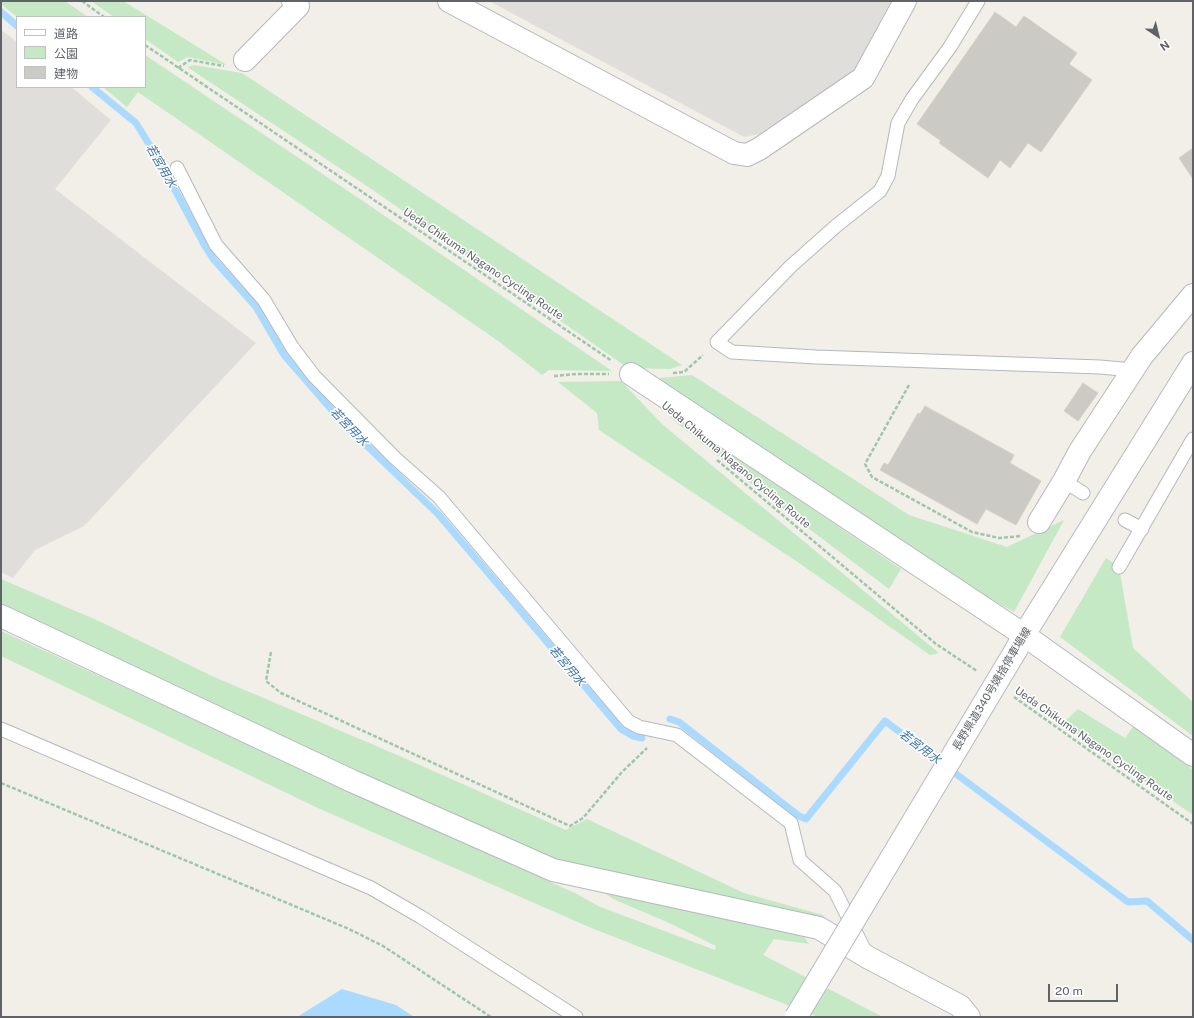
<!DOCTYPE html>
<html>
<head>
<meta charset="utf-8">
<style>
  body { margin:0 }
  #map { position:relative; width:1194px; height:1018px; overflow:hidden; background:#f1efe8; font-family:"Public Sans","Noto Sans JP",sans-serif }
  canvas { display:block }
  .frame { position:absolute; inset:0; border:2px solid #5f6368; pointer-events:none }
  .legend { position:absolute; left:16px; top:16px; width:130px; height:72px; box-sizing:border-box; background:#fff; border:1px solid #bfc1c3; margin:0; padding:5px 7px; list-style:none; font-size:12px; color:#5f6368 }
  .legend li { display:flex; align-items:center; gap:8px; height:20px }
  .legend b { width:20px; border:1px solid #bfc1c3 }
  .north { position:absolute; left:1138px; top:16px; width:40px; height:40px; -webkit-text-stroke:3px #fff; paint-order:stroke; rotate:145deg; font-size:11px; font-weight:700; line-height:16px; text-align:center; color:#5f6368 }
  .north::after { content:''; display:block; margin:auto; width:14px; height:18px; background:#5f6368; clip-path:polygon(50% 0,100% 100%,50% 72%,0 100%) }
  .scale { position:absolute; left:1048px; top:984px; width:70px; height:18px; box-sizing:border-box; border:2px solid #5f6368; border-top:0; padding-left:5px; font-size:12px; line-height:14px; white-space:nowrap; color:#5f6368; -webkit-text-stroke:3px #fff; paint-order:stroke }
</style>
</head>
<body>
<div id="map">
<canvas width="1194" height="1018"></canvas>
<div class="frame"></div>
<ul class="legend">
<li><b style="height:5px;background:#fff"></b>道路</li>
<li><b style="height:11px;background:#c5e8c5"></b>公園</li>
<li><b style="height:11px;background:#cccac5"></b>建物</li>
</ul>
<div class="north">N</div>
<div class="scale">20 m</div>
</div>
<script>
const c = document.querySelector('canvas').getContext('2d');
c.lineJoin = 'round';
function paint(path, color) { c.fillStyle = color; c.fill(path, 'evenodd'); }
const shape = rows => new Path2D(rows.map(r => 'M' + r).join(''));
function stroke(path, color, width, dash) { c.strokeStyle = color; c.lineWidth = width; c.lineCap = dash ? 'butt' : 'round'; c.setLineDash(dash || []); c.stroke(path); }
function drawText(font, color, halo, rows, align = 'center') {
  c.font = font + ' "Public Sans","Noto Sans JP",sans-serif'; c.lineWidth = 3; c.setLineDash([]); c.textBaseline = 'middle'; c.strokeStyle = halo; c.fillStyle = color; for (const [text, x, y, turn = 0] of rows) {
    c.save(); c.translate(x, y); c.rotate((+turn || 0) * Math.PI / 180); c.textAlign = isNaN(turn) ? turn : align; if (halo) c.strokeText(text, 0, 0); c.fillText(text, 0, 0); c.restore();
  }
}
paint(shape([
  [489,1,891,1,854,71,759,134,744,137],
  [1,30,17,42,17,87,71,87,111,120,55,189,256,343,84,526,35,550,13,578,1,572]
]), '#e0deda');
paint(shape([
  [1,1,65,1,88,17,17,17,1,4],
  [91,1,123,1,227,65,188,57,178,62,145,39,145,17,114,17],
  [145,55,360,199,612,371,549,370,542,375,501,343,138,92,127,107,103,87,145,87],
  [194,65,242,73,682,365,670,369,628,368,370,188,187,67],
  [692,375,909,515,1007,547,1064,520,1014,612,964,584,649,379],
  [621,381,663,425,939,653,930,655,799,563,599,430,597,413,558,382],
  [674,415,901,569,889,589,772,501,670,417],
  [1106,558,1119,567,1133,648,1193,702,1193,736,1060,637],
  [1,579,101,622,212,676,395,754,566,830,587,819,744,893,823,915,824,919,546,859,1,606],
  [1,631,577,894,598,906,715,950,716,946,667,922,613,899,591,883,801,932,809,944,774,939,763,955,883,1017,818,1017,589,927,320,809,1,656],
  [1078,709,1125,738,1135,724,1193,770,1193,815,1062,724]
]), '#c5e8c5');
paint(shape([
  [342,989,396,1005,414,1017,297,1017]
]), '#aadaff');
stroke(shape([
  [1,12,17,26],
  [92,87,136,123,160,162,205,246,214,260,256,307,284,355,343,423,438,514,621,729,633,736,642,738],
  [670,719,679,722,799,816,806,819,885,721,1128,902,1147,901,1193,940]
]), '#aadaff', 7);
const building = shape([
  [995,12,1016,27,1024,16,1077,53,1069,64,1092,80,1041,152,1028,143,1010,168,1000,160,988,178,939,143,941,141,917,124,995,12],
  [1193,148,1193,179,1179,158,1193,148],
  [1083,383,1098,393,1078,421,1064,411,1083,383],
  [925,406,1014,455,1010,463,1041,481,1016,525,986,509,977,524,880,470,884,463,888,465,918,413,920,414,925,406]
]);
paint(building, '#cccac5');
stroke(building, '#d6d1c6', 1);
const lane = shape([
  [978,1,950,47,912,99,898,123,888,176,880,191,836,226,791,266,717,342,732,352,816,357,1100,367,1133,370],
  [177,168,216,245,264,300,292,347,314,376,395,458,439,497,628,721,639,727,677,735,791,823,800,860,835,891,867,955],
  [1064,481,1083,493],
  [1125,520,1142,529],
  [1119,567,1193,439],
  [1,729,371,888,421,917,576,1017]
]);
const street = shape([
  [449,1,734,153,747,155,759,149,863,78,905,1],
  [245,60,298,6,293,1],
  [631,374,1024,635,1193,755],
  [1039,522,1064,481,1080,451,1142,356,1193,295],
  [1,616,352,781,553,870,819,928,869,958,960,1006,969,1017]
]);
const secondary = shape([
  [1016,650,1024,635,1193,363]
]);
stroke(lane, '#b5b8bc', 15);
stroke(street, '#b5b8bc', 24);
stroke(secondary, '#b6babf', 24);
stroke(shape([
  [82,1,104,17],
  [145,45,612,361],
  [178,68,190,60,224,66],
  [673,373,684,372,703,355],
  [554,376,576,374,609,374],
  [909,385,865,464,872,477,972,532,999,538,1021,536],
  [717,460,936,644,977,671],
  [271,652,266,681,281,693,570,826,583,818,622,772,647,748],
  [1014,697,1193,824],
  [1,783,349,929,383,946,491,1017]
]), '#9cc7a9', 2.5, [4, 2]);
stroke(lane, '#fff', 13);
stroke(street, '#fff', 22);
stroke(secondary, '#fff', 22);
const secondaryBridge = shape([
  [796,1017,1016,650]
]);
stroke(secondaryBridge, '#b6babf', 24, []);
stroke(secondaryBridge, '#fff', 22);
drawText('11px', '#5f6368', '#fff', [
  ["Ueda Chikuma Nagano Cycling Route",483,264,34],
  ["Ueda Chikuma Nagano Cycling Route",736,465,40],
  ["長野県道340号姨捨停車場線",992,689,-59],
  ["Ueda Chikuma Nagano Cycling Route",1094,744,35]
]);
drawText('italic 12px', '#4174aa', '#fff', [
  ["若宮用水",161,166,60],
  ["若宮用水",349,427,46],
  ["若宮用水",567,666,50],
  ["若宮用水",920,747,37]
]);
</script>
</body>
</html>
